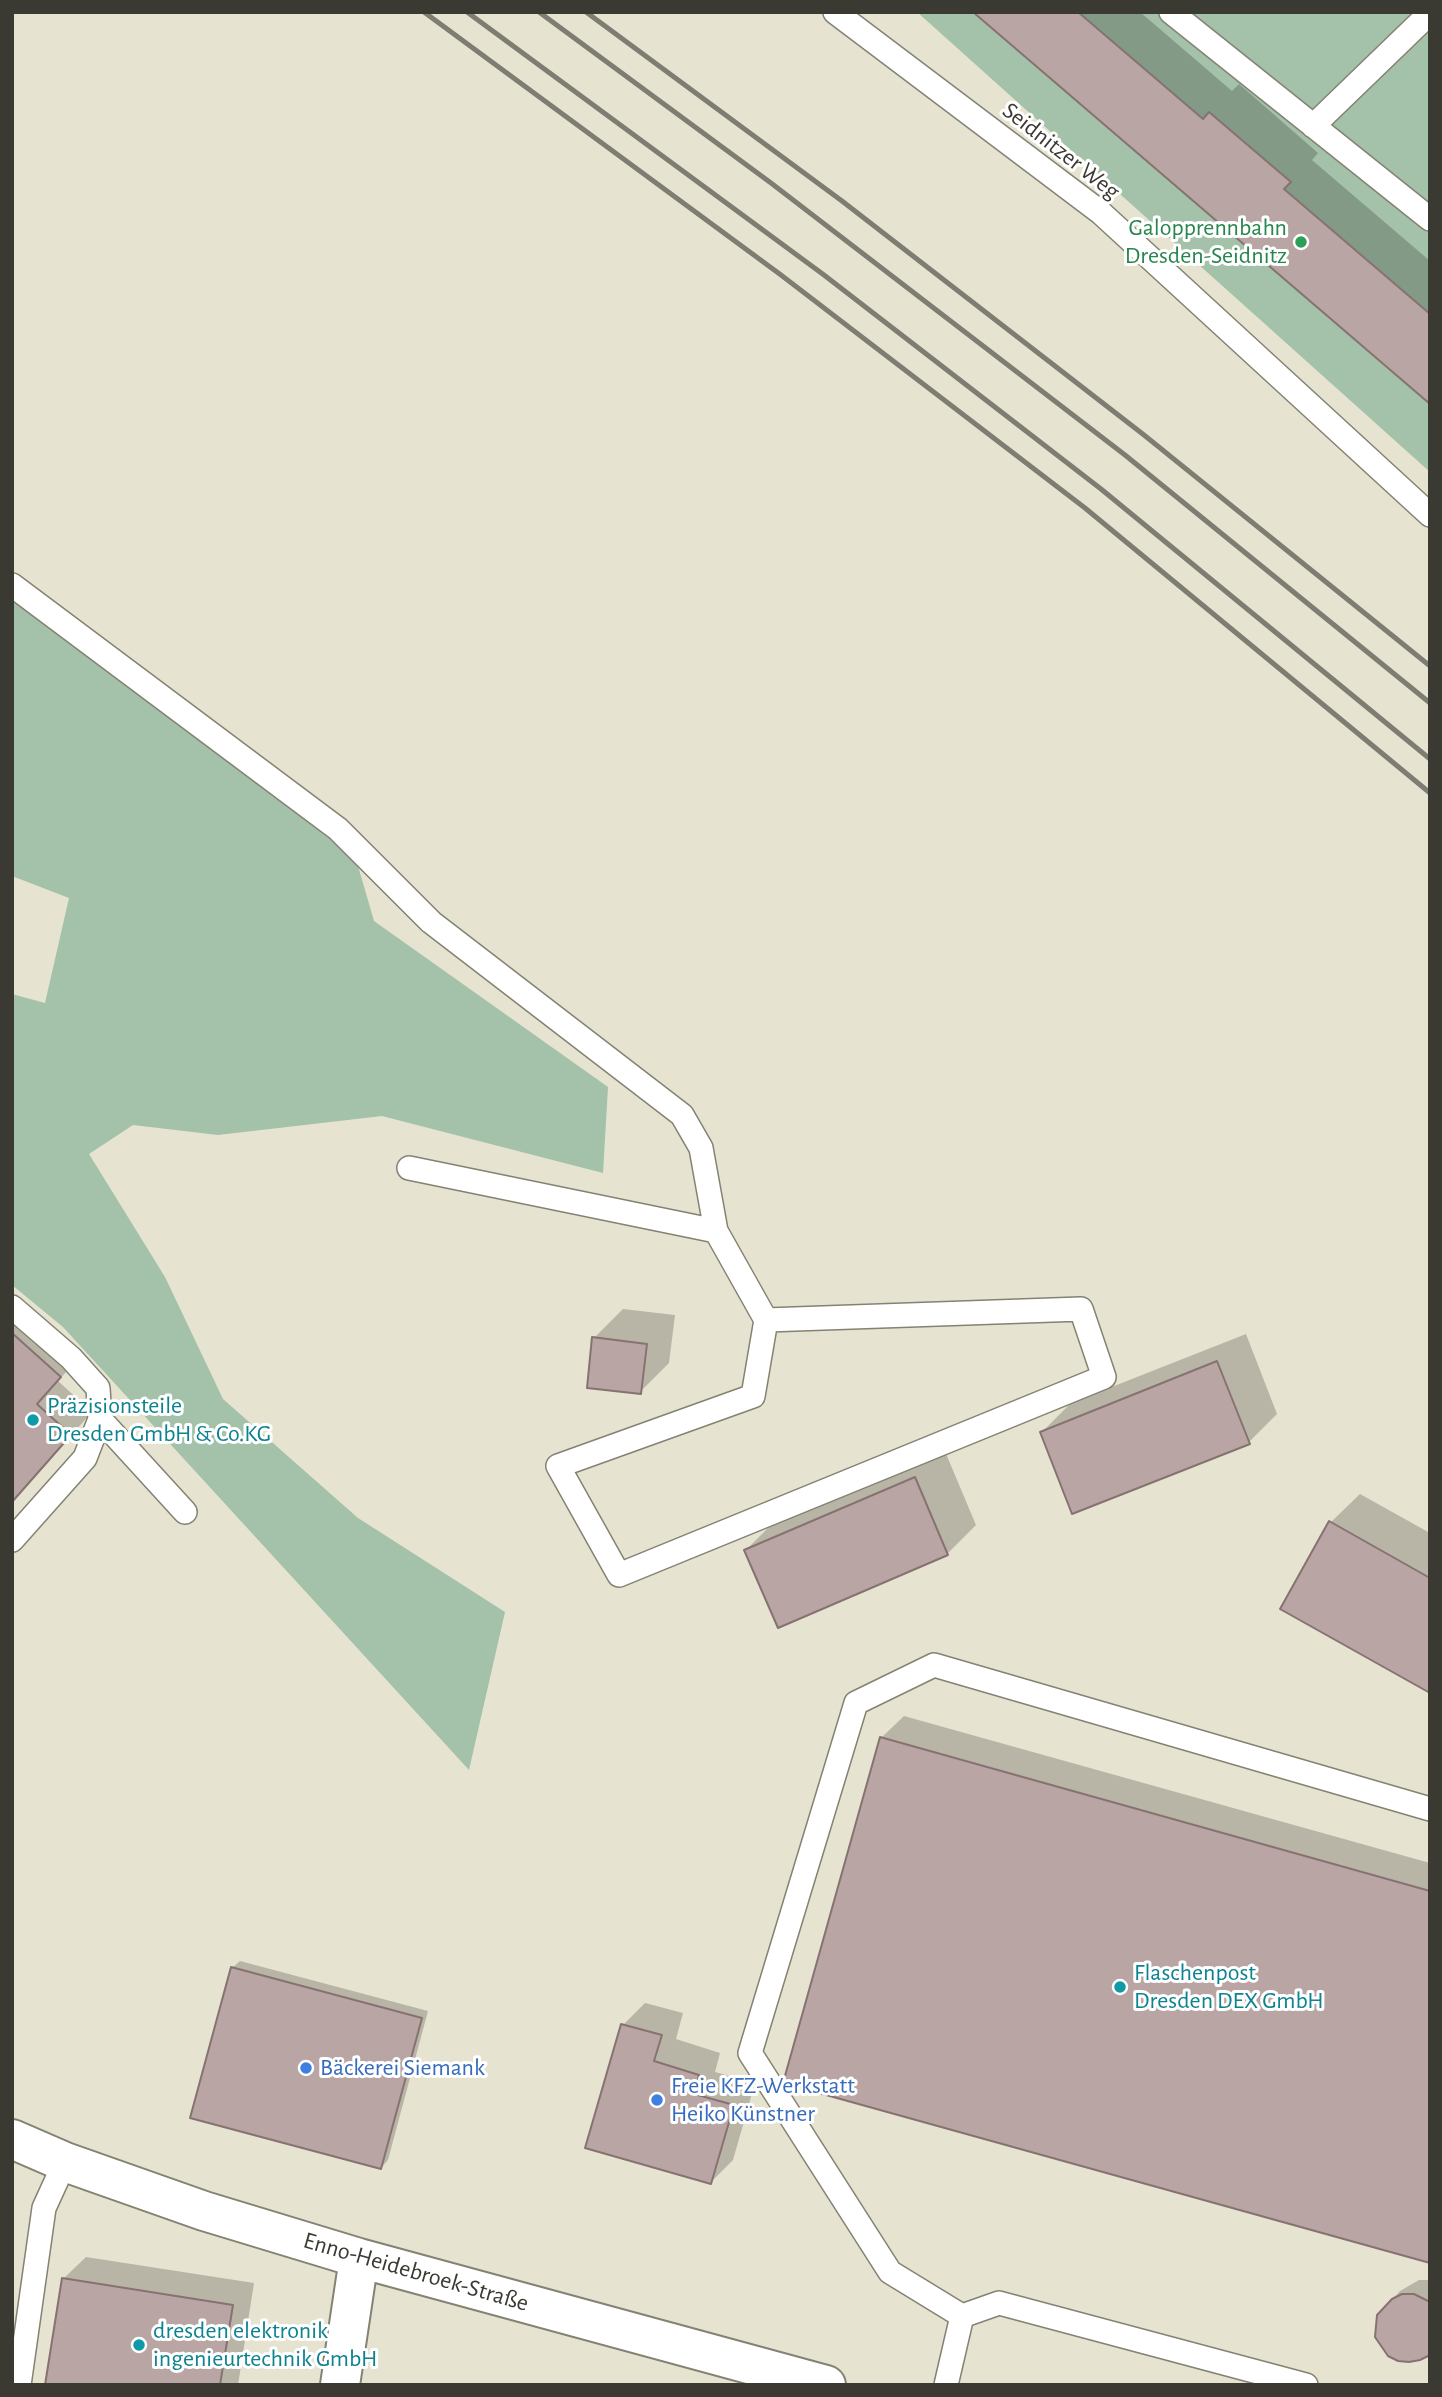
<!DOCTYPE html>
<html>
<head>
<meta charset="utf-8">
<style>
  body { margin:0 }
  #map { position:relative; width:1442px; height:2397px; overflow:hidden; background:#e6e3d1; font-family:"Alegreya Sans",sans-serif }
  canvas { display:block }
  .frame { position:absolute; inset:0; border:14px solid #3a3932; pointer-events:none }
</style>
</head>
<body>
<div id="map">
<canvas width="1442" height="2397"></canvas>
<div class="frame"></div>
</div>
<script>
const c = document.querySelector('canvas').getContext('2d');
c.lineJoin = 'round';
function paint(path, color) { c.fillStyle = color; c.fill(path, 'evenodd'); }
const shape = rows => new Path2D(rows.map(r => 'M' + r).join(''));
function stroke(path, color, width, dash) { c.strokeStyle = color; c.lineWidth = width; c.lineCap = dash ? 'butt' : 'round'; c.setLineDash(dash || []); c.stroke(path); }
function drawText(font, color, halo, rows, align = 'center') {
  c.font = font + ' "Alegreya Sans",sans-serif'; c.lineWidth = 6; c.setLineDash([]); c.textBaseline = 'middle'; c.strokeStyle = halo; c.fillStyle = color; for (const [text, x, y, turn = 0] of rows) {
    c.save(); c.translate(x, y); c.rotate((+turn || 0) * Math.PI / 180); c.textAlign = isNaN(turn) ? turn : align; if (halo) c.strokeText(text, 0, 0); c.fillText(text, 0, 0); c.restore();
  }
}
paint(shape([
  [917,12,1430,12,1430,472],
  [12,598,356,859,374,921,608,1087,603,1173,382,1116,218,1135,133,1125,89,1154,165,1277,223,1399,358,1518,505,1612,469,1770,63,1327,12,1285,12,994,45,1003,69,898,12,876]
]), '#a4c1a9');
paint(shape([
  [975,12,1140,12,1232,91,1239,84,1318,153,1312,160,1430,261,1430,401],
  [12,1292,82,1354,58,1381,92,1412,12,1502],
  [623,1309,675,1315,669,1363,640,1392,594,1338],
  [1246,1334,1277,1414,1249,1442,1042,1432,1071,1403],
  [944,1449,976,1525,947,1554,746,1550,775,1521],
  [1360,1494,1430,1533,1430,1690,1331,1522],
  [904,1716,1430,1863,1430,2261,881,1738],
  [240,1961,428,2011,388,2160,381,2168,232,1968],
  [645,2003,683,2013,676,2039,720,2053,715,2072,755,2083,733,2160,711,2182,623,2025],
  [86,2257,254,2283,238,2385,47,2385,63,2279],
  [1419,2280,1430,2280,1430,2352,1378,2315,1400,2291]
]), '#0003');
const building = shape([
  [973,12,1078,12,1203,119,1209,112,1291,182,1284,189,1430,314,1430,404,973,12],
  [12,1333,61,1377,37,1404,71,1435,12,1502,12,1333],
  [592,1337,647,1344,641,1394,587,1388,592,1337],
  [1217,1361,1250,1444,1072,1514,1040,1432,1217,1361],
  [915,1477,948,1555,778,1628,744,1550,915,1477],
  [1329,1521,1430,1578,1430,1693,1280,1609,1329,1521],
  [880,1737,1430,1891,1430,2263,783,2083,880,1737],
  [231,1967,422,2018,381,2169,190,2118,231,1967],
  [621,2024,662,2035,654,2061,699,2075,694,2094,734,2105,711,2184,585,2148,621,2024],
  [62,2278,233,2305,220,2385,45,2385,62,2278],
  [1402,2294,1414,2294,1430,2302,1430,2355,1420,2360,1409,2362,1398,2361,1388,2356,1375,2337,1377,2315,1392,2299,1402,2294]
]);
paint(building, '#b9a5a4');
stroke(building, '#867371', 2);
const lane = shape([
  [835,12,1100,212,1430,515],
  [1171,12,1430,219],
  [1313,126,1430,13],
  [12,585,338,829,431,922,682,1115,701,1148,716,1231],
  [409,1168,716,1231,766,1320,1081,1309,1104,1377,619,1575,558,1466,753,1396,766,1320],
  [12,1307,71,1358,98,1388,100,1419,85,1458,12,1540],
  [100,1419,185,1512],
  [962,2316,999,2303,1306,2385],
  [19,2385,44,2208,65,2162],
  [946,2385,962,2316,890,2272,750,2053,856,1703,934,1665,1430,1809]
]);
const street = shape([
  [12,2139,65,2162,204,2211,359,2258,826,2385],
  [340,2385,359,2258]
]);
stroke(lane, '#848272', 26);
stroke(street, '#848272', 42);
stroke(lane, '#fff', 23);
stroke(street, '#fff', 38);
stroke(shape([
  [424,12,781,275,1085,508,1430,793],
  [467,12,824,275,1101,489,1430,759],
  [539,12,771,183,1125,455,1430,703],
  [586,12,842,201,1144,435,1430,666]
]), '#7e7d71', 5);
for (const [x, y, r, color] of [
  [1301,242,7,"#2e9e5b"],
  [33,1420,7,"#0f9aa8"],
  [1120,1987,7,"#0f9aa8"],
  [306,2068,7,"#3f7fe0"],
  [657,2100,7,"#3f7fe0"],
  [139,2345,7,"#0f9aa8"]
]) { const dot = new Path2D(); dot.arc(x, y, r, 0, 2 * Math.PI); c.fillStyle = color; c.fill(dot); stroke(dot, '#fff', 2.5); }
drawText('24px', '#3a3932', '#fff', [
  ["Seidnitzer Weg",1061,151,38],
  ["Enno-Heidebroek-Straße",416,2272,16]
]);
drawText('24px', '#27864d', '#fff', [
  ["Galopprennbahn",1287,228],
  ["Dresden-Seidnitz",1287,256]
], 'right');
drawText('24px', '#0d838f', '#fff', [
  ["Präzisionsteile",47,1406],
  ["Dresden GmbH & Co.KG",47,1434],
  ["Flaschenpost",1134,1973],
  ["Dresden DEX GmbH",1134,2001],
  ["dresden elektronik",153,2331],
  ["ingenieurtechnik GmbH",153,2359]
], 'left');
drawText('24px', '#366cbe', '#fff', [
  ["Bäckerei Siemank",320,2068],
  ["Freie KFZ-Werkstatt",671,2086],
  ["Heiko Künstner",671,2114]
], 'left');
</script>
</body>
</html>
